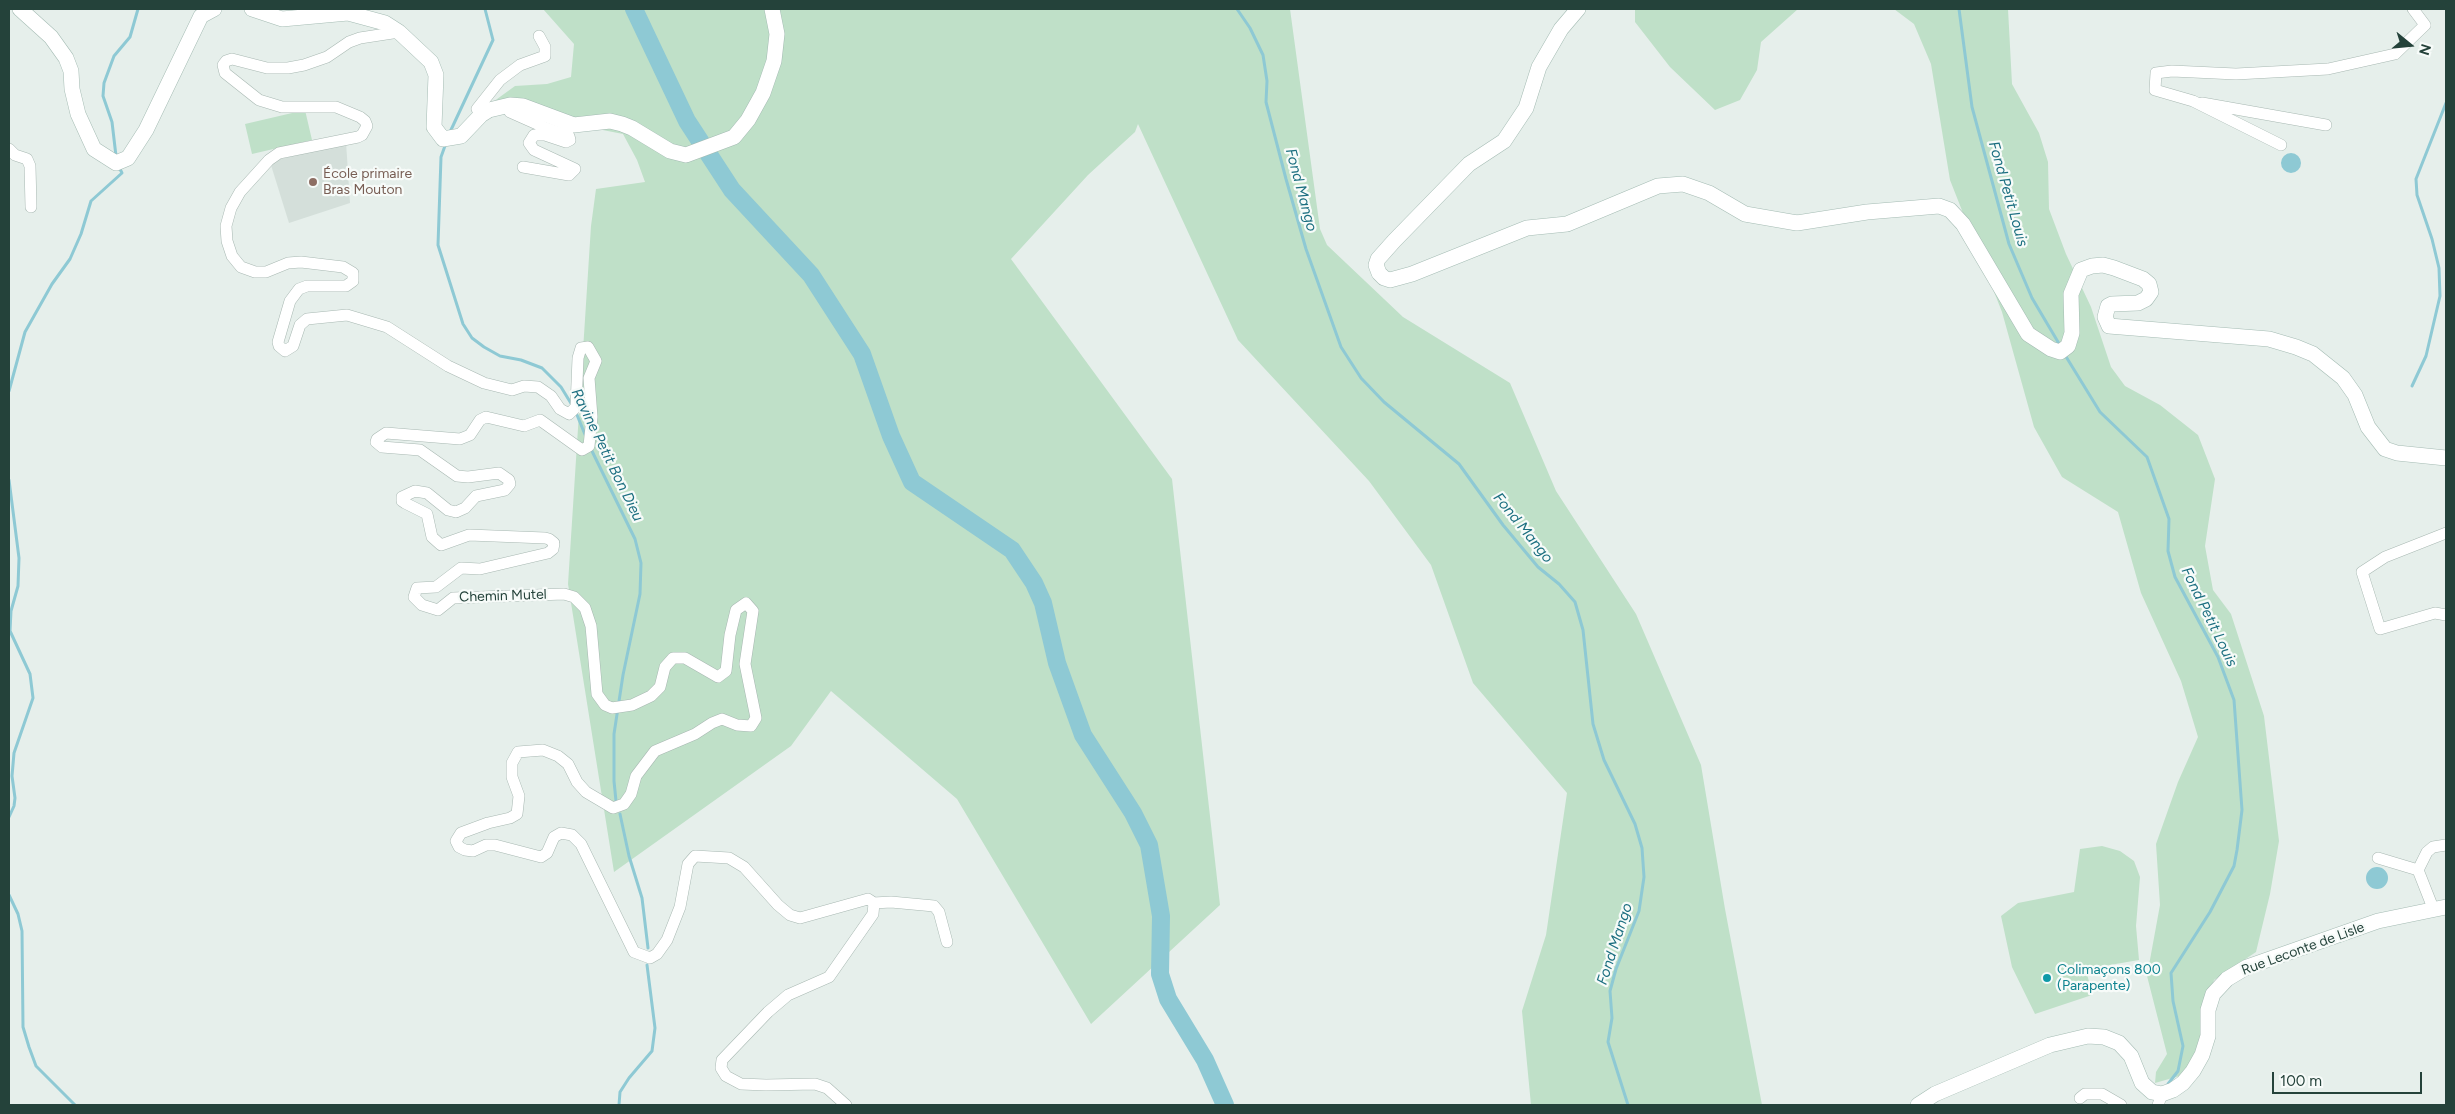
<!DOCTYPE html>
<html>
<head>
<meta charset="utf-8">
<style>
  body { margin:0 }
  #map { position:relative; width:2455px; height:1114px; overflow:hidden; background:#e6efeb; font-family:Figtree,sans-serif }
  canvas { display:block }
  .frame { position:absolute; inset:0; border:10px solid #24423a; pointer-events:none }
  .north { position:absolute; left:2385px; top:20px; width:50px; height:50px; -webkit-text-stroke:4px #f7fbf9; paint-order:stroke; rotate:107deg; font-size:14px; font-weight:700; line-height:20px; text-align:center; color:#24423a }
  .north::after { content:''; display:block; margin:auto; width:18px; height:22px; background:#24423a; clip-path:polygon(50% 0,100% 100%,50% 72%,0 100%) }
  .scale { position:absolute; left:2272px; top:1072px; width:150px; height:22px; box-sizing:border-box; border:2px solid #24423a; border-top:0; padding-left:6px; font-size:15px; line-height:18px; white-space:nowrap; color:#24423a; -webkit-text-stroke:4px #f7fbf9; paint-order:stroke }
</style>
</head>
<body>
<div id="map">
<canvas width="2455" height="1114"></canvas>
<div class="frame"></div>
<div class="north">N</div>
<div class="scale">100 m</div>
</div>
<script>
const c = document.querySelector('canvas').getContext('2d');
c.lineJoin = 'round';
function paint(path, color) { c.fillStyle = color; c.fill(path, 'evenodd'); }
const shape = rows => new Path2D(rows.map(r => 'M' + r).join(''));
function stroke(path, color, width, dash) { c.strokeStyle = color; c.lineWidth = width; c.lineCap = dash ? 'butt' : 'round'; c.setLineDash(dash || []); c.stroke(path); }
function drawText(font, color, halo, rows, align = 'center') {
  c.font = font + ' Figtree,sans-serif'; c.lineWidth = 4.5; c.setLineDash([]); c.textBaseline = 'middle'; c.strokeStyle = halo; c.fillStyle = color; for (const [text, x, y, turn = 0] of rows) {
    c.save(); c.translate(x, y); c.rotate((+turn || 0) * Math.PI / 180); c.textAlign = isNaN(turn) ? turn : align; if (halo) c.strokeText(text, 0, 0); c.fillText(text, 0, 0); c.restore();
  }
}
paint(shape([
  [346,142,350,203,289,223,270,162]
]), '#d4dfda');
paint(shape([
  [543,9,1290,9,1320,229,1327,245,1403,317,1510,383,1556,491,1636,614,1701,765,1725,909,1762,1105,1531,1105,1522,1011,1546,935,1567,793,1473,683,1431,565,1369,481,1238,340,1138,124,1135,132,1088,175,1011,259,1172,479,1220,905,1091,1024,957,799,831,691,791,746,614,872,568,584,591,226,596,189,645,182,637,160,623,134,486,107,515,86,547,84,571,77,574,44],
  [1635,9,1798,9,1761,42,1757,70,1740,100,1715,110,1670,67,1635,22],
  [1894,9,2008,9,2012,84,2039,133,2048,162,2049,209,2066,254,2091,307,2111,367,2125,386,2160,405,2198,435,2215,479,2205,546,2213,590,2231,614,2264,716,2279,841,2270,894,2256,952,2214,980,2204,1008,2198,1054,2183,1075,2155,1083,2156,1072,2167,1054,2147,976,2160,905,2156,844,2178,782,2198,737,2181,681,2141,593,2118,512,2062,477,2034,427,2002,312,1950,180,1931,64,1914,24],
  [305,110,312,140,252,154,245,124],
  [2102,846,2120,851,2134,861,2140,877,2136,926,2139,960,2086,969,2092,995,2035,1014,2012,967,2001,916,2018,903,2074,892,2080,849]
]), '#bfe0c8');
paint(shape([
  '2281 163a10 10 0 1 1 20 0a10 10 0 1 1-20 0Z',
  '2366 878a11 11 0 1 1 22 0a11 11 0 1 1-22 0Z'
]), '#8ec9d4');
stroke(shape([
  [1237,9,1250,28,1263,55,1267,81,1266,102,1286,179,1306,249,1341,347,1361,378,1384,402,1459,464,1503,525,1538,567,1559,584,1575,602,1583,630,1593,724,1604,760,1635,824,1642,848,1644,877,1639,911,1616,969,1610,991,1612,1018,1608,1042,1628,1105],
  [1959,9,1972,107,2009,244,2032,298,2061,347],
  [450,132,493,40,485,9],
  [446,143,441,157,438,245,463,324,472,338,484,347,500,356,521,360,542,368,561,387,572,405],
  [116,156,112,122,103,96,104,83,114,56,130,37,138,9],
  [2065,355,2100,412,2147,457,2169,519,2168,551,2175,577,2218,657,2234,700,2242,810,2237,850,2234,866,2210,912,2171,973,2173,1001,2183,1046,2178,1071,2168,1084],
  [2412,386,2426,356,2440,296,2439,268,2432,239,2417,195,2416,179,2446,103],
  [9,391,25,332,52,284,70,259,81,234,91,201,122,173,119,167],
  [575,410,586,437],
  [590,447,635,539,641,563,640,594,623,675,614,734,614,781,616,801],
  [9,480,19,558,18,586,11,611,10,631,30,674,33,698,14,753,12,776,15,798,14,806,9,817],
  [620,814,629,856,642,898,648,948],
  [9,895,18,914,22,931,23,1027,29,1047,36,1066,75,1105],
  [619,1105,620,1092,629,1078,652,1051,655,1028,647,965]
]), '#8ec9d4', 3);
stroke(shape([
  [634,9,687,121,732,190,811,275,862,354,891,436,912,482,1012,550,1034,583,1043,603,1057,663,1083,735,1133,813,1149,845,1161,916,1160,974,1168,999,1205,1060,1225,1105]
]), '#8ec9d4', 18);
const minor = shape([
  [399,32,360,38,349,42,327,57,304,65,288,68,267,68,232,59,226,61,223,65,225,73,259,100,282,107,336,107,360,117,365,121,367,126,362,135,358,137,279,153,269,160,240,192,231,208,226,226,227,241,232,256,241,267,255,272,266,272,288,263,301,262,343,267,353,273,353,281,346,286,307,286,299,289,290,301,278,342,279,346,285,351,293,346,300,325,307,319,347,315,387,327,448,366,484,383,512,390,524,386,538,387,551,396,560,409,569,414,576,407,578,358,581,348,588,347,596,361,589,378,592,417,590,436,589,446,582,450,540,420,524,426,486,417,480,420,470,435,460,439,386,433,377,439,376,442,382,447,420,450,457,476,468,477,499,473,509,480,510,484,505,490,476,496,465,508,456,512,448,510,427,493,415,491,402,497,402,501,405,503,427,514,432,537,441,545,469,535,545,538,549,539,554,543,553,549,548,553,480,569,461,568,436,587,417,588,414,597,422,605,438,610,453,598,564,594,574,597,585,608,591,626,597,694,605,705,612,708,632,705,651,696,660,687,665,667,673,658,685,658,718,677,726,671,730,635,736,610,746,603,753,611,745,664,756,718,751,726,737,725,722,719,712,723,695,734,655,751,636,776,631,794,624,804,613,808,586,792,577,782,568,764,558,756,543,750,518,752,512,763,512,777,519,796,517,814,510,818,488,823,461,833,456,841,459,847,465,850,473,851,486,845,495,845,541,857,547,853,554,837,561,833,572,835,581,844,634,952,650,958,657,954,667,940,680,907,688,864,695,856,729,858,744,867,778,905,790,915,800,918,868,899,874,903,873,914,829,977,788,995,768,1012,722,1060,721,1068,726,1076,741,1084,766,1085,815,1084,827,1088,846,1105],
  [2202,103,2326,125],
  [510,105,510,112,546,128,569,136,570,140,566,142,545,135,534,135,529,143,534,150,575,169,569,175,523,167],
  [481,115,477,109,500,80,520,65,545,56,545,47,539,36],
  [2281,145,2193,101,2155,90,2156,73,2172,71,2236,74,2328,69,2395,54,2425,25,2413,9],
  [9,149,15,155,27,159,30,166,31,207],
  [2446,533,2385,557,2362,572,2380,629,2435,613,2446,615],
  [2378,858,2418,870],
  [874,903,891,902,934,906,939,912,947,942],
  [2433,908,2418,870,2427,852,2433,847,2446,845],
  [2080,1098,2085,1094,2102,1094,2121,1105],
  [2158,1105,2162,1094]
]);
const secondary = shape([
  [20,9,51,37,66,58,71,71,72,89,78,114,94,149,116,163,128,158,146,130,201,16,214,9],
  [252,9,282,19,348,13,385,23,399,32,431,62,436,75,434,127,443,139,461,136,481,115,489,110,510,105,523,106,574,125,610,121,622,124,632,128,670,151,686,155,734,137,748,120,763,93,774,61,777,34,772,9],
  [1578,9,1561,29,1539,67,1526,108,1504,141,1469,164,1394,241,1378,259,1376,265,1379,273,1384,278,1390,280,1412,274,1527,228,1567,224,1658,186,1683,184,1709,193,1745,214,1797,223,1867,212,1939,206,1950,210,1963,224,2028,334,2051,349,2060,352,2068,346,2072,333,2071,294,2081,270,2092,266,2103,265,2114,268,2143,279,2149,284,2151,292,2146,299,2138,303,2112,304,2108,306,2105,317,2109,326,2269,339,2296,347,2313,354,2343,378,2355,395,2368,427,2385,449,2397,453,2446,458],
  [1918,1105,1935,1094,2050,1045,2088,1036,2104,1037,2119,1043,2131,1056,2142,1083,2152,1092,2162,1094,2173,1090,2183,1083,2193,1071,2202,1055,2208,1036,2208,1010,2213,994,2227,979,2247,967,2378,921,2446,907]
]);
stroke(minor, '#a8b8b2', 12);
stroke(secondary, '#a4bbb3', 16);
stroke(minor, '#fff', 11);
stroke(secondary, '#fff', 15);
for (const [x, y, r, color] of [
  [313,182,5,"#8d6e63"],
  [2047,978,5,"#0f9aa8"]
]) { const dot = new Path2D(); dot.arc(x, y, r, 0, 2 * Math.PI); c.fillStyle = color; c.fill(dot); stroke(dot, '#f7fbf9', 2); }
drawText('14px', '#785e54', '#f7fbf9', [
  ["École primaire",323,174],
  ["Bras Mouton",323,190]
], 'left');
drawText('14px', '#24423a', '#f7fbf9', [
  ["Chemin Mutel",503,596,-2],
  ["Rue Leconte de Lisle",2303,949,-20]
]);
drawText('14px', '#0d838f', '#f7fbf9', [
  ["Colimaçons 800",2057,970],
  ["(Parapente)",2057,986]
], 'left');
drawText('italic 15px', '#1c6f80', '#f7fbf9', [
  ["Fond Mango",1301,190,75],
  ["Fond Petit Louis",2008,194,74],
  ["Ravine Petit Bon Dieu",607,455,64],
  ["Fond Mango",1523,528,51],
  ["Fond Petit Louis",2209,617,64],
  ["Fond Mango",1615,944,-72]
]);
</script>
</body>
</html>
